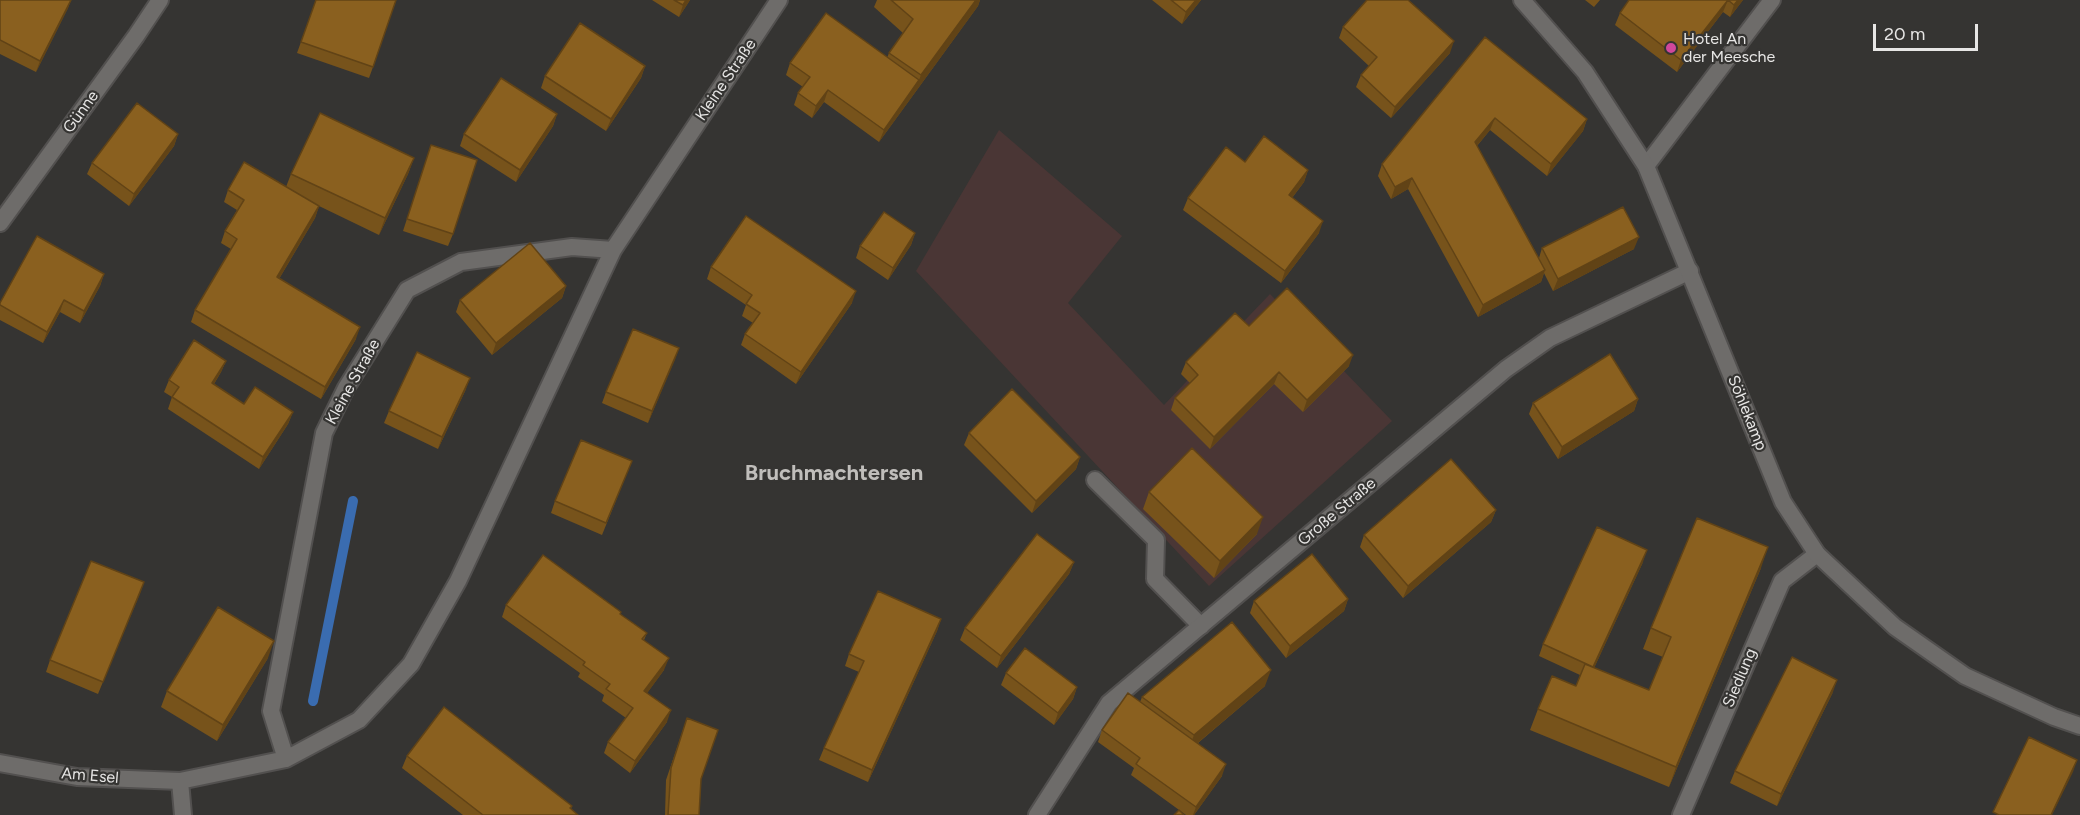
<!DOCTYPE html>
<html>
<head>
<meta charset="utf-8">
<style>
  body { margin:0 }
  #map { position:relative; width:2080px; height:815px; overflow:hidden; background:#353432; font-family:Figtree,sans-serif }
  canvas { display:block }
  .scale { position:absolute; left:1873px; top:24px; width:105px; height:27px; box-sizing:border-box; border:3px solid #e7e6e5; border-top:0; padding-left:8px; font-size:18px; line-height:21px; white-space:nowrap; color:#e7e6e5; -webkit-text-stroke:4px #353432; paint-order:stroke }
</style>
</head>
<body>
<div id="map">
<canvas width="2080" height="815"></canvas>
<div class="scale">20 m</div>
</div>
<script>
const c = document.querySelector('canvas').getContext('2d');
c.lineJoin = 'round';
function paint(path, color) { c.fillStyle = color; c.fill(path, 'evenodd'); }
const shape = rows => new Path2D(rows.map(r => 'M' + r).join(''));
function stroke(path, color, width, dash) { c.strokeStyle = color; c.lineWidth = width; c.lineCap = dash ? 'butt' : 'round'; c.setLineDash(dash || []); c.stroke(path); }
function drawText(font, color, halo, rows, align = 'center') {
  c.font = font + ' Figtree,sans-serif'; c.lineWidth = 4.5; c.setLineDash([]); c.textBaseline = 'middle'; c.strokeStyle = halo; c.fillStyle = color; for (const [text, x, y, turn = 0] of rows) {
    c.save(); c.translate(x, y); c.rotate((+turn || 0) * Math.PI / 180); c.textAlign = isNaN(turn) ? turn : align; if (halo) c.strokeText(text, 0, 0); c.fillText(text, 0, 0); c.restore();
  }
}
paint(shape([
  [999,130,1122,236,1068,303,1164,405,1270,294,1392,421,1209,586,916,271]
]), '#4a3635');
stroke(shape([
  [313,701,353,501]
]), '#3a6cb0', 10);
const service = shape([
  [1095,480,1156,540,1155,579,1201,626]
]);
const minor = shape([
  [1646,166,1772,0],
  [0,223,136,36,160,0],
  [286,759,271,711,324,433,346,388,407,290,461,262,572,247,613,250],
  [0,763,77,777,180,781,286,759,359,720,411,664,458,581,613,250,779,0],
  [180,781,183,815],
  [1037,815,1109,703,1506,369,1550,338,1690,271],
  [1681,815,1782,581,1817,554]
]);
const tertiary = shape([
  [1522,0,1585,72,1646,166,1783,502,1817,554,1895,627,1965,676,2054,717,2080,726]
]);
stroke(service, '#52504f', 20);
stroke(minor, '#52504f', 20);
stroke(tertiary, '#52504f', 20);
stroke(service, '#6e6c6a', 16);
stroke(minor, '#6e6c6a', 16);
stroke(tertiary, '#6e6c6a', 16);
paint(shape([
  [0,0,71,0,68,8,36,72,0,54],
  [316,0,373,67,369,78,297,53],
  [652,0,690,0,679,17],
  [877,0,980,0,978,6,879,142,824,102,812,118,794,105,798,93,803,87,786,75,790,63,887,58,889,53,903,33,874,7],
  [1152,0,1201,0,1182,24],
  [1585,0,1600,0,1594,7],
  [1629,0,1743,0,1730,17,1723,12,1677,72,1615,25,1620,13],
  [1343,27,1450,53,1391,118,1356,87,1361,75,1369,66,1339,38],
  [1485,37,1587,119,1583,131,1547,176,1490,130,1477,146,1539,258,1542,248,1634,249,1553,291,1544,273,1541,282,1478,317,1408,189,1391,199,1378,176,1382,164],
  [645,66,641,78,606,131,541,88,545,76],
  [557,114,553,126,516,182,460,146,464,134],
  [178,134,174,146,129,206,87,174,92,163],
  [431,145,453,234,448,246,403,231],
  [414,158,408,174,379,235,319,206,315,218,279,279,356,339,321,399,191,322,195,310,231,249,221,243,225,231,237,210,224,202,228,190,286,187,291,174],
  [1245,162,1308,170,1304,182,1292,198,1319,233,1281,283,1183,210,1188,198],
  [915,233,911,245,888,280,856,258,860,246],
  [711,267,852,303,796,384,741,345,745,334,753,323,742,316,746,305,707,279],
  [104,274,100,286,80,323,60,312,43,343,0,320,0,303],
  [566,286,562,298,492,355,456,312,460,300],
  [1249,326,1349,366,1303,412,1274,384,1210,449,1171,410,1175,398,1190,383,1181,374,1186,362],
  [679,348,648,423,602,403,606,392],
  [226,361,221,372,214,384,244,404,293,412,288,424,259,469,168,409,172,397,164,392,169,380],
  [466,389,438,449,384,423,389,411],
  [1638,399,1634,411,1558,459,1529,414,1533,403],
  [969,433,1080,457,1076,469,1032,513,964,445],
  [632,461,602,535,551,513,555,501],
  [1149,492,1257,534,1214,578,1143,509],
  [1496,510,1491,522,1403,598,1360,547,1364,535],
  [1074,562,1069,574,997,668,960,640,965,628],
  [1643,562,1594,668,1649,690,1663,657,1643,649,1651,628,1761,568,1669,787,1530,730,1538,709,1576,686,1580,675,1539,656,1543,644],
  [144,582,98,694,46,672,50,660],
  [1348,599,1344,611,1286,658,1250,613,1254,601],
  [506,605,620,614,647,633,644,640,664,670,647,693,667,722,630,773,604,753,608,742,626,718,602,701,604,695,578,677,580,673,502,617],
  [941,619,937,631,868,782,819,760,824,748,859,672,845,666,849,654],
  [268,658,217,741,161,707,167,691],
  [1006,673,1077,687,1073,699,1054,725,1001,685],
  [1265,686,1198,743,1222,776,1194,815,1186,815,1131,775,1134,768,1098,742,1102,730,1140,702,1142,697],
  [1833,692,1777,806,1730,783,1735,771],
  [687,718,701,779,699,815,665,815,666,780],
  [407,756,572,806,571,809,578,815,463,815,402,768]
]), '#77531b');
paint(shape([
  [71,0,68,8,36,72,40,61],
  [686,0,690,0,679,17,683,5],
  [976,0,980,0,978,6,879,142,884,130,919,80,921,75],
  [1196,0,1201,0,1182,24,1186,12],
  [1728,0,1723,12,1677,72,1681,60],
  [1738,0,1743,0,1730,17,1734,5],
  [1454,41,1450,53,1391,118,1395,107],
  [645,66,641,78,606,131,611,119],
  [828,90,824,102,812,118,816,106],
  [557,114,553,126,516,182,520,170],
  [1495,118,1490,130,1470,154,1475,142],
  [1587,119,1583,131,1547,176,1551,164],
  [178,134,174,146,129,206,134,194],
  [414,158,408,174,379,235,385,218],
  [1308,170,1304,182,1285,207,1289,195],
  [1412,178,1408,189,1391,199,1395,187],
  [319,206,315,218,273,289,277,277],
  [1323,221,1319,233,1281,283,1285,271],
  [915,233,911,245,888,280,893,268],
  [1639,237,1634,249,1553,291,1558,279],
  [1545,270,1541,282,1478,317,1483,305],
  [104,274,100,286,80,323,84,311],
  [566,286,562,298,492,355,496,343],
  [856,291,852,303,796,384,801,372],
  [64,300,60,312,43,343,47,332],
  [360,327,356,339,321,399,325,387],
  [679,348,675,360,648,423,652,411],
  [1353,355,1349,366,1303,412,1307,400],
  [226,361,221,372,208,394,212,383],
  [1279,372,1274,384,1210,449,1214,437],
  [470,378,466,389,438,449,442,437],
  [1638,399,1634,411,1558,459,1562,447],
  [293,412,288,424,259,469,263,457],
  [1080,457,1076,469,1032,513,1036,501],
  [1496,510,1491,522,1403,598,1408,586],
  [1263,517,1257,534,1214,578,1220,561],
  [1768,547,1761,568,1669,787,1676,767],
  [1647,550,1643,562,1589,679,1593,667],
  [1074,562,1069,574,997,668,1001,656],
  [144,582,140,594,98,694,103,682],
  [1348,599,1344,611,1286,658,1290,646],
  [941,619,937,631,868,782,872,770],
  [274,641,268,658,217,741,223,725],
  [669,658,664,670,640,703,644,691],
  [1271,670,1265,686,1188,751,1194,735],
  [1837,680,1833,692,1777,806,1781,794],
  [1077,687,1073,699,1054,725,1058,713],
  [671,710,667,722,630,773,635,761],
  [2077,760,2073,772,2052,815,2051,815],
  [1226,764,1222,776,1194,815,1193,815,1196,807]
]), '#614316');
const building = shape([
  [0,0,71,0,40,61,0,40,0,0],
  [316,0,396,0,373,67,301,42,316,0],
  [674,0,686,0,683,5,674,0],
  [891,0,976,0,921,75,889,53,913,19,891,0],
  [1171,0,1196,0,1186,12,1171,0],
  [1367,0,1408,0,1454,41,1395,107,1361,75,1377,57,1343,27,1367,0],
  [1629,0,1738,0,1734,5,1728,0,1681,60,1620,13,1629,0],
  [826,13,919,80,884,130,828,90,816,106,798,93,810,77,790,63,826,13],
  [580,23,645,66,611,119,545,76,580,23],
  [1485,37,1587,119,1551,164,1495,118,1475,142,1545,270,1483,305,1412,178,1395,187,1382,164,1485,37],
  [501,78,557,114,520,170,464,134,501,78],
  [137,103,178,134,134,194,92,163,137,103],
  [320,113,414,158,385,218,291,174,320,113],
  [1264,136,1308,170,1289,195,1323,221,1285,271,1188,198,1226,147,1245,162,1264,136],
  [431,145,477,160,453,234,407,219,431,145],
  [244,162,319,206,277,277,360,327,325,387,195,310,237,239,225,231,244,200,228,190,244,162],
  [1623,207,1639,237,1558,279,1542,248,1623,207],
  [884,212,915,233,893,268,860,246,884,212],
  [746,216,856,291,801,372,745,334,760,313,746,304,752,295,711,267,746,216],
  [37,236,104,274,84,311,64,300,47,332,0,305,0,303,37,236],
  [530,243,566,286,496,343,460,300,530,243],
  [1287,288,1353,355,1307,400,1279,372,1214,437,1175,398,1198,375,1186,362,1235,313,1249,326,1287,288],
  [633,329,679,348,652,411,606,392,633,329],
  [194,340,226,361,212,383,244,404,255,387,293,412,263,457,172,397,179,387,169,380,194,340],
  [417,352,470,378,442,437,389,411,417,352],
  [1610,354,1638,399,1562,447,1533,403,1610,354],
  [1012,389,1080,457,1036,501,969,433,1012,389],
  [581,440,632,461,606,523,555,501,581,440],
  [1192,448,1263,517,1220,561,1149,492,1192,448],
  [1451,459,1496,510,1408,586,1364,535,1451,459],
  [1697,518,1768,547,1676,767,1538,709,1552,676,1576,686,1585,664,1649,690,1671,637,1651,628,1697,518],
  [1597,527,1647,550,1593,667,1543,644,1597,527],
  [1037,534,1074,562,1001,656,965,628,1037,534],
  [1312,554,1348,599,1290,646,1254,601,1312,554],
  [543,555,621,612,620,614,647,633,642,639,669,658,644,691,671,710,635,761,608,742,633,708,606,689,610,684,583,665,585,662,506,605,543,555],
  [91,561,144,582,103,682,50,660,91,561],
  [878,591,941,619,872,770,824,748,864,661,849,654,878,591],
  [218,607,274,641,223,725,167,691,218,607],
  [1232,622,1271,670,1194,735,1142,697,1232,622],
  [1025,648,1077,687,1058,713,1006,673,1025,648],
  [1792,657,1837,680,1781,794,1735,771,1792,657],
  [1128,693,1226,764,1196,807,1136,764,1140,758,1102,730,1128,693],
  [444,707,572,806,570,808,578,815,483,815,407,756,444,707],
  [687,718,718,730,701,779,699,815,668,815,671,768,687,718],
  [2029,737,2077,760,2051,815,1999,815,1993,812,2029,737],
  [1179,810,1184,815,1174,815,1179,810]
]);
paint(building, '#8a601f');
stroke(building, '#614316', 1.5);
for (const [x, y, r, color] of [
  [1671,48,6,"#d1479c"]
]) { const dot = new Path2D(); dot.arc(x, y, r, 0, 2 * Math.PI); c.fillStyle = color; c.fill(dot); stroke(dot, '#353432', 2); }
drawText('16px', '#e7e6e5', '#353432', [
  ["Hotel An",1683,39],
  ["der Meesche",1683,57]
], 'left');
drawText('16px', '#e7e6e5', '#353432', [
  ["Kleine Straße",726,80,-56],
  ["Günne",81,112,-54],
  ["Kleine Straße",353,382,-61],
  ["Söhlekamp",1747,413,68],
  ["Große Straße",1337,512,-40],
  ["Siedlung",1740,678,-67],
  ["Am Esel",90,776,5]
]);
drawText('bold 22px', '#c0bebb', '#353432', [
  ["Bruchmachtersen",834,474]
]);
</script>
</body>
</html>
